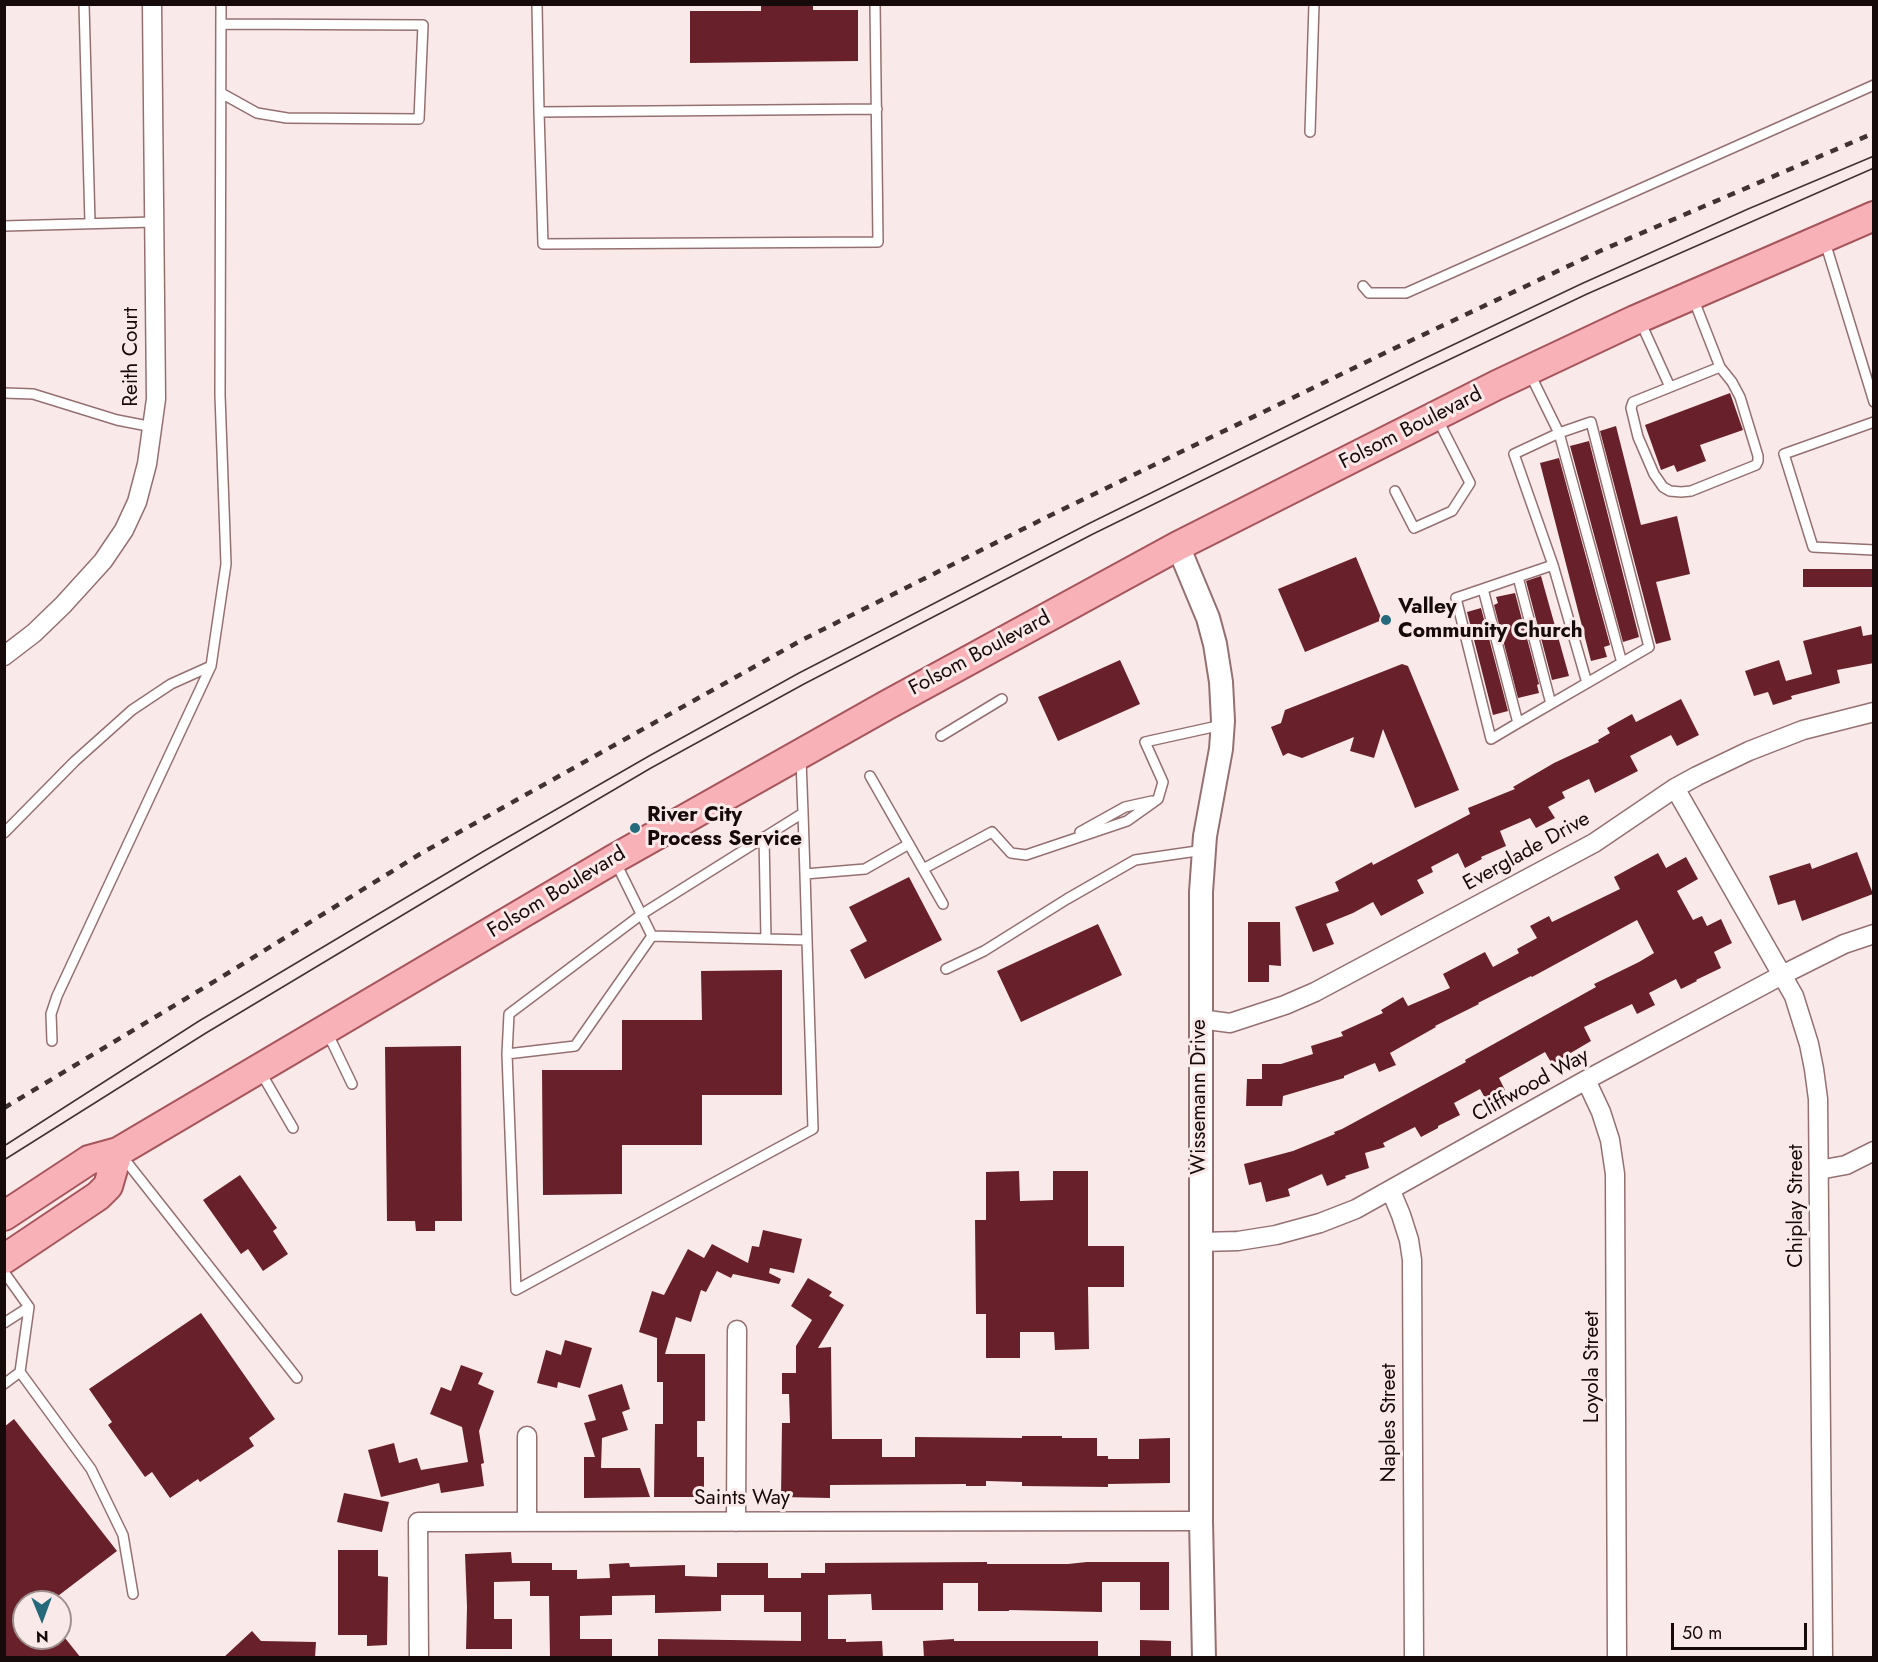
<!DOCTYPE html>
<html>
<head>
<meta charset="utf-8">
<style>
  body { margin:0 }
  #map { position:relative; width:1878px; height:1662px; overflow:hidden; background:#fae9e9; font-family:Jost,sans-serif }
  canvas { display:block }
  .frame { position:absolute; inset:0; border:6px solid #170a0b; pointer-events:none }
  .north { position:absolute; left:12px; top:1590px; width:60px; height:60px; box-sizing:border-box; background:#fae9e9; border:2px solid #9f9090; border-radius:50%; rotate:179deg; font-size:16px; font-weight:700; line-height:24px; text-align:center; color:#170a0b }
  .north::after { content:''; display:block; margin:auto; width:21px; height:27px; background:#256a7a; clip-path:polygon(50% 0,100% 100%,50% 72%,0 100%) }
  .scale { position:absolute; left:1671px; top:1623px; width:136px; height:27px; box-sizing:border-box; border:3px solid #170a0b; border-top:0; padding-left:8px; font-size:18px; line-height:21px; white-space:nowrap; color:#170a0b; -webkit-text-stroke:4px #fae9e9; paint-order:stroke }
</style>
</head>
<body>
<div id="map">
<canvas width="1878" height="1662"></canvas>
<div class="frame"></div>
<div class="north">N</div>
<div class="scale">50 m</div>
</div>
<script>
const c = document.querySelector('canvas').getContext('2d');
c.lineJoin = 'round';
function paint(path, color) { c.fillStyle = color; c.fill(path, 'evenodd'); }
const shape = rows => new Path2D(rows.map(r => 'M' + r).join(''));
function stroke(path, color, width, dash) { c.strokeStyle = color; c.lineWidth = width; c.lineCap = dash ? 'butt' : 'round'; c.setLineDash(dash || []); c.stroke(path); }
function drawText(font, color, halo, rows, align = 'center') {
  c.font = font + ' Jost,sans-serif'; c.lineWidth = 6; c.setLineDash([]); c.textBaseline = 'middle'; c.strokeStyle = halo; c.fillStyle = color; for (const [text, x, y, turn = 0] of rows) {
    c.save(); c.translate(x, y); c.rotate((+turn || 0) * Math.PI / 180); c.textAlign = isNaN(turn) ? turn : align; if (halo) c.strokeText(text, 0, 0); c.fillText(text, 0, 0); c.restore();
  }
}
paint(shape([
  [761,4,813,4,813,10,858,10,858,61,690,63,690,11,761,11],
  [1730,393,1743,430,1700,445,1706,461,1677,472,1674,465,1661,470,1645,425],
  [1616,426,1641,525,1677,516,1690,574,1656,582,1671,640,1656,644,1600,431],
  [1589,441,1639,637,1623,642,1570,446],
  [1559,458,1610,645,1604,647,1607,657,1591,661,1540,463],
  [1356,557,1382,620,1305,652,1278,589],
  [1803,569,1874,569,1874,587,1803,587],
  [1541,576,1569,676,1552,680,1526,581],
  [1515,593,1539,684,1537,685,1539,693,1518,698,1494,605,1498,603,1496,597],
  [1481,608,1508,711,1493,715,1467,612],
  [1861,626,1863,636,1874,634,1874,663,1837,670,1840,683,1791,696,1792,699,1773,705,1768,692,1754,696,1745,671,1779,660,1786,681,1812,674,1803,641],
  [1120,660,1140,704,1058,741,1038,697],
  [1402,664,1408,666,1459,790,1415,808,1383,729,1374,758,1350,751,1354,737,1302,758,1288,753,1283,756,1271,727,1281,723,1285,710],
  [1681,699,1699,735,1677,746,1671,735,1630,756,1638,771,1595,793,1589,779,1562,792,1565,798,1548,807,1555,818,1536,828,1530,818,1500,831,1506,846,1481,857,1482,859,1465,868,1458,853,1431,867,1433,872,1417,880,1424,893,1381,916,1373,902,1353,913,1326,924,1334,944,1313,952,1295,907,1339,891,1335,882,1372,862,1373,865,1470,814,1468,808,1515,789,1513,787,1554,763,1599,742,1598,740,1610,733,1607,728,1632,714,1636,722],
  [1857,852,1873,894,1802,921,1795,900,1778,905,1769,876,1810,863,1812,869],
  [1658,853,1666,868,1686,857,1698,879,1677,891,1693,920,1702,916,1707,926,1721,919,1732,943,1714,952,1721,968,1696,980,1697,981,1681,989,1676,979,1649,993,1655,1005,1637,1014,1632,1004,1584,1027,1591,1041,1552,1064,1545,1052,1499,1078,1505,1090,1486,1100,1480,1089,1454,1103,1460,1115,1438,1126,1438,1128,1421,1137,1415,1127,1383,1143,1385,1147,1365,1153,1369,1168,1345,1176,1346,1178,1327,1186,1322,1174,1288,1189,1290,1196,1266,1202,1261,1182,1249,1185,1244,1164,1293,1151,1335,1134,1334,1132,1342,1129,1466,1062,1465,1060,1596,987,1594,984,1639,962,1654,953,1637,920,1532,977,1531,976,1478,1003,1479,1004,1435,1026,1436,1027,1390,1053,1396,1065,1379,1072,1375,1063,1344,1076,1344,1078,1283,1096,1282,1106,1246,1106,1247,1079,1262,1079,1262,1064,1281,1064,1313,1054,1311,1046,1343,1036,1341,1032,1383,1013,1381,1010,1403,997,1408,1006,1450,988,1443,974,1485,952,1493,967,1519,953,1517,949,1537,938,1530,926,1549,916,1552,922,1620,889,1614,877],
  [909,877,942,940,865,979,850,950,867,941,849,907],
  [1248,922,1280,922,1281,966,1269,965,1269,982,1248,982],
  [1098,924,1122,975,1021,1022,997,971],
  [782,970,782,1095,702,1095,702,1145,622,1145,622,1194,543,1195,542,1070,622,1070,622,1020,702,1020,701,971],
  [461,1046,462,1221,435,1221,435,1231,416,1231,415,1221,387,1221,385,1047],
  [1019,1171,1020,1201,1053,1200,1053,1171,1088,1171,1088,1246,1124,1246,1124,1287,1088,1287,1089,1349,1055,1350,1054,1332,1020,1332,1020,1358,986,1358,986,1314,976,1314,975,1220,986,1220,986,1172],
  [240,1175,277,1228,273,1231,288,1254,263,1271,248,1249,241,1254,203,1200],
  [763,1230,802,1239,794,1273,770,1268,769,1273,781,1279,779,1284,733,1274,731,1278,717,1271,706,1292,701,1290,691,1322,676,1317,665,1354,705,1354,705,1421,697,1421,697,1457,704,1457,704,1497,654,1497,655,1424,663,1424,663,1382,657,1382,657,1338,639,1332,652,1291,664,1295,688,1249,704,1258,712,1244,748,1263,752,1246,759,1247],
  [808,1278,832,1292,829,1296,844,1305,818,1348,831,1347,832,1439,882,1439,882,1457,915,1457,915,1437,1022,1438,1022,1436,1062,1436,1062,1438,1097,1438,1097,1456,1108,1456,1108,1459,1139,1459,1139,1439,1170,1438,1170,1483,1108,1484,1108,1487,1022,1486,1022,1482,986,1481,986,1486,966,1486,966,1484,830,1485,830,1498,781,1497,782,1423,790,1423,789,1394,782,1394,782,1373,796,1373,796,1346,812,1320,791,1306],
  [201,1313,275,1419,249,1438,254,1446,200,1482,198,1479,170,1498,152,1472,145,1477,108,1425,112,1422,89,1389],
  [565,1340,592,1348,580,1388,558,1382,557,1388,537,1383,546,1350,561,1355],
  [461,1365,483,1373,478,1384,494,1391,479,1431,484,1463,481,1464,484,1486,441,1493,439,1483,381,1497,368,1450,394,1443,399,1463,417,1458,421,1470,468,1462,462,1427,430,1414,441,1387,451,1391],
  [622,1384,630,1409,622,1412,628,1430,602,1438,601,1468,640,1468,650,1497,584,1498,584,1457,595,1457,584,1423,596,1420,588,1395],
  [14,1419,117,1551,50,1602,24,1602,24,1638,65,1638,81,1658,4,1658,4,1427],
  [344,1493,389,1502,382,1532,337,1522],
  [338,1550,378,1550,378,1576,388,1577,387,1645,367,1646,367,1635,338,1635],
  [511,1552,512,1563,552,1563,552,1570,577,1570,577,1579,610,1578,609,1564,629,1563,630,1567,685,1565,685,1576,717,1577,717,1563,768,1563,768,1578,801,1578,801,1573,825,1573,825,1563,987,1562,987,1564,1068,1564,1087,1562,1169,1562,1169,1610,1140,1610,1140,1582,1102,1582,1102,1612,1009,1610,1009,1611,978,1611,978,1583,943,1583,943,1610,872,1610,871,1594,828,1595,828,1639,846,1639,846,1642,882,1641,883,1658,658,1658,658,1639,801,1641,801,1612,764,1612,764,1595,721,1595,721,1611,655,1613,655,1595,612,1596,612,1615,580,1616,580,1639,612,1639,612,1658,550,1658,549,1596,530,1596,530,1581,494,1582,494,1619,512,1619,512,1649,466,1649,467,1607,465,1554],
  [252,1631,261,1641,316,1642,315,1658,223,1658],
  [954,1639,954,1641,1098,1641,1098,1658,924,1658,923,1641],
  [1140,1640,1171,1641,1171,1658,1140,1658]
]), '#68212a');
const service = shape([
  [84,4,90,223],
  [537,4,539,112,877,109],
  [221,93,257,113,287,118,419,119,423,25,221,24],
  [539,112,543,244,878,242,875,4],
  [1310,132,1314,4],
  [4,226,154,222],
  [1825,242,1874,402],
  [1363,286,1369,293,1406,293,1874,85],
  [1693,298,1720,367,1732,382,1740,397,1758,456,1758,461,1756,465,1691,491,1681,492,1670,491,1663,487,1654,474,1638,437,1631,408,1633,402,1720,367],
  [1640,321,1670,387],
  [1530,374,1559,433,1622,663],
  [4,393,33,394,117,420,153,427],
  [1874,422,1784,454,1813,547,1874,550],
  [1395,491,1414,528,1452,511,1470,483,1437,418],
  [1553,565,1456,598,1491,739,1518,723,1587,683,1649,647,1591,422,1559,433,1514,454,1553,565,1587,683],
  [1518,577,1551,704],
  [1483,589,1518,723],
  [941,736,1002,699],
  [801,759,803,813,805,874,807,940,813,1129,516,1290,507,1054,509,1014,642,914,803,813],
  [870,776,943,904],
  [1080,832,1125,807,1152,801],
  [4,833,75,761,132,710,171,684,211,666],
  [764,837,766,939],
  [616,863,652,936],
  [923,869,992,832,1011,853,1026,855,1127,821,1158,799,1163,782,1145,742,1222,725],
  [805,874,865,869,909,844],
  [946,969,984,951,1067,899,1135,860,1204,850],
  [327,1032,352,1084],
  [52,1041,51,1014,57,996,211,666,226,564,220,395,221,4],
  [507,1054,575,1046,652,936,807,940],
  [260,1071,293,1128],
  [122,1156,297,1378],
  [4,1272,29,1307,20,1372],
  [4,1323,29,1307],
  [4,1384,20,1372,91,1469,123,1535,133,1594]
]);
const minor = shape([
  [4,656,34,633,63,605,103,561,124,530,137,502,147,464,156,399,152,4],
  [1675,788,1794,996,1809,1044,1814,1069,1818,1099,1823,1658],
  [1200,1019,1230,1023,1285,1005,1315,992,1594,843,1675,788,1697,776,1749,751,1803,730,1874,712],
  [1586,1080,1601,1112,1610,1140,1615,1174,1617,1658],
  [1819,1170,1846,1165,1874,1151],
  [1391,1191,1401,1215,1409,1240,1412,1260,1414,1658],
  [1201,1242,1238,1241,1276,1235,1320,1223,1356,1209,1586,1080,1782,975,1844,944,1874,934],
  [527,1436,527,1522],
  [736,1522,737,1330],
  [419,1658,418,1522,1201,1521]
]);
const tertiary = shape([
  [1178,546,1208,618,1215,644,1221,682,1223,721,1221,749,1205,836,1201,892,1201,1521,1204,1658]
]);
const primary = shape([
  [4,1216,89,1160,118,1152,614,859,887,705,1178,546,1497,385,1635,320,1874,216],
  [4,1259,98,1196,108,1186,118,1152]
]);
stroke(service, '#957071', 12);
stroke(minor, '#957071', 21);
stroke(tertiary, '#957071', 26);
stroke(primary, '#a6555c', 32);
stroke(service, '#fff', 9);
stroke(minor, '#fff', 18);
stroke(tertiary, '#fff', 22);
stroke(primary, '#f8b2b7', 28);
stroke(shape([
  [4,1146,199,1021,484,851,649,756,799,673,1090,523,1417,362,1581,284,1748,209,1874,156],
  [4,1160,206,1033,491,862,651,768,804,684,1093,534,1421,373,1587,294,1874,168]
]), '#403233', 1.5);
stroke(shape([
  [4,1108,220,978,420,854,802,640,1055,513,1391,350,1600,251,1874,133]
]), '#403233', 4.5, [8, 8]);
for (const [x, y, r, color] of [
  [1386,620,6,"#256a7a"],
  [635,828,6,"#256a7a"]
]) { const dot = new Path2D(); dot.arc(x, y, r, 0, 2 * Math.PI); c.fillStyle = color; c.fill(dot); stroke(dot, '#fae9e9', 2); }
drawText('21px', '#170a0b', '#fae9e9', [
  ["Reith Court",132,357,-90],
  ["Folsom Boulevard",1411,429,-27],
  ["Folsom Boulevard",980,654,-28],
  ["Everglade Drive",1527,852,-29],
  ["Folsom Boulevard",557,893,-31],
  ["Cliffwood Way",1531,1086,-29],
  ["Wissemann Drive",1200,1097,-90],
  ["Chiplay Street",1797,1206,-90],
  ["Loyola Street",1593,1367,-90],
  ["Naples Street",1390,1423,-90],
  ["Saints Way",742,1499]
]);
drawText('bold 21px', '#170a0b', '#fae9e9', [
  ["Valley",1398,608],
  ["Community Church",1398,632],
  ["River City",647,816],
  ["Process Service",647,840]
], 'left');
</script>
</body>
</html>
